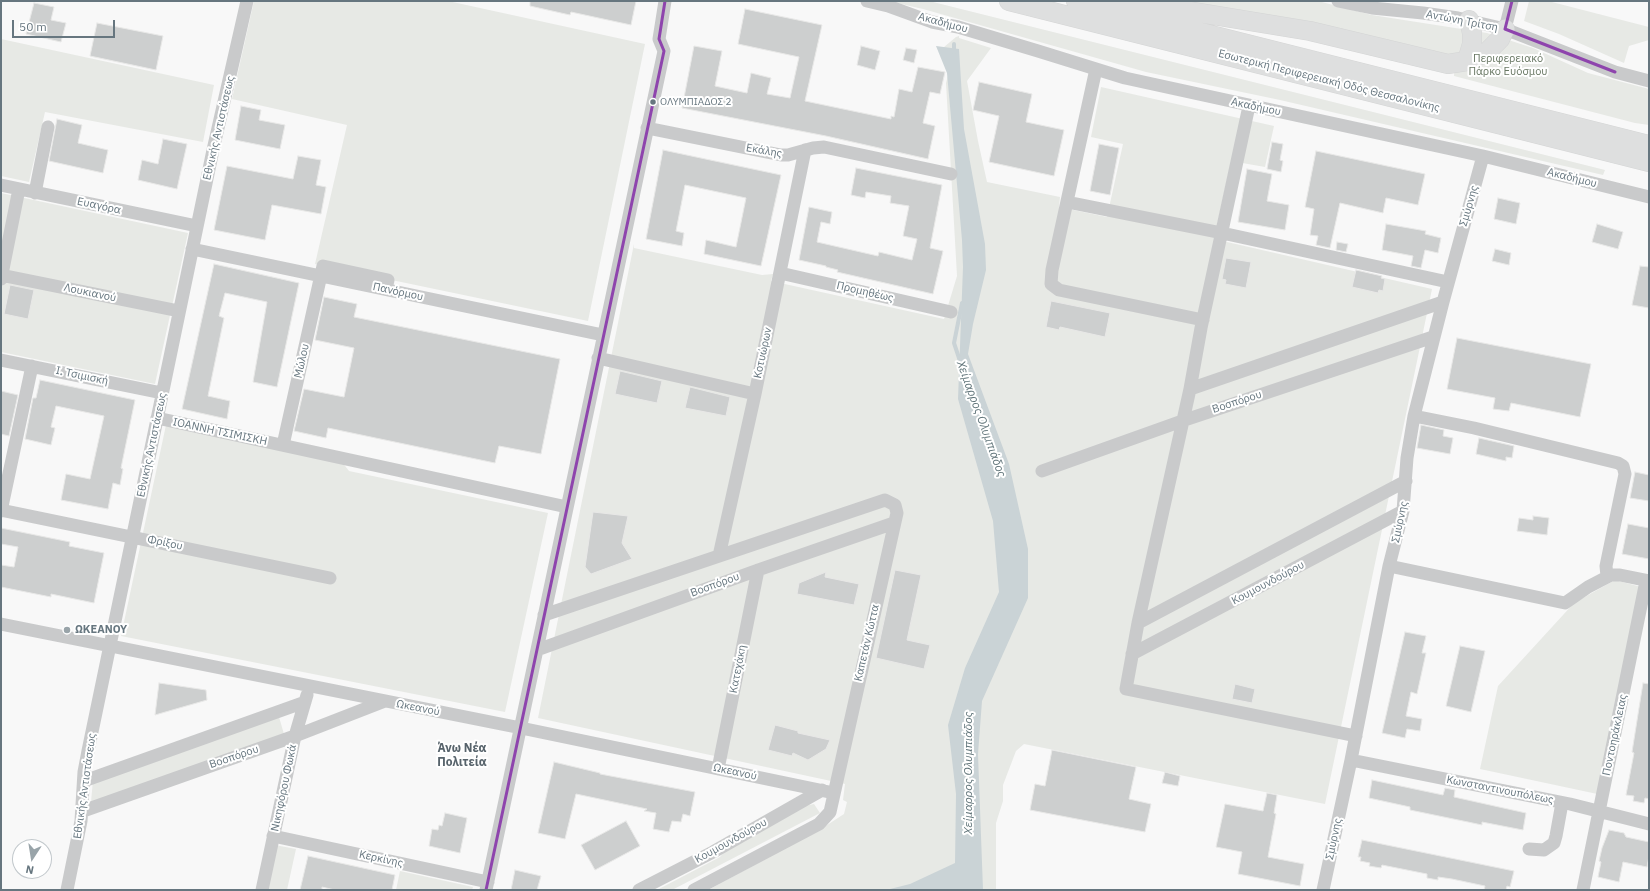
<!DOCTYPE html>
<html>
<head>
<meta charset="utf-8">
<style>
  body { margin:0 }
  #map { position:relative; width:1650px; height:891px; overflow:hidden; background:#f8f8f8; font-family:"IBM Plex Sans",sans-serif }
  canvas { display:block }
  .frame { position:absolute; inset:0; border:2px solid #66767f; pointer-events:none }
  .north { position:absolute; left:12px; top:839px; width:40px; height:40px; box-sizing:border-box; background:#fff; border:1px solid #c2c8cc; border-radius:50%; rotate:192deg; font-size:11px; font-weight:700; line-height:16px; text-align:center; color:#66767f }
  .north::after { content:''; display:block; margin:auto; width:14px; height:18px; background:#99a4a9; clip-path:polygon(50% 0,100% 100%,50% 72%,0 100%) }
  .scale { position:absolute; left:12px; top:20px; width:103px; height:18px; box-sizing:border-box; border:2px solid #66767f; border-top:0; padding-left:5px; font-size:12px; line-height:14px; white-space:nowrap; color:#66767f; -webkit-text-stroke:3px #fff; paint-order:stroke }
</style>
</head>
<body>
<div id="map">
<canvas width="1650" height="891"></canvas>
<div class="frame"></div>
<div class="north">N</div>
<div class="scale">50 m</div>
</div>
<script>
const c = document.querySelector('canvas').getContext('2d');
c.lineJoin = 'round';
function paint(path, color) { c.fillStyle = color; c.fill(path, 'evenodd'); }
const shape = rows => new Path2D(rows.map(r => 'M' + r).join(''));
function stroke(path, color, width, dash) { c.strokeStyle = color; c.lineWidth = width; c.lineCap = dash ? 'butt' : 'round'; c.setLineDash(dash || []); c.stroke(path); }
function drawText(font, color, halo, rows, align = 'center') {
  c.font = font + ' "IBM Plex Sans",sans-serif'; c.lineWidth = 4; c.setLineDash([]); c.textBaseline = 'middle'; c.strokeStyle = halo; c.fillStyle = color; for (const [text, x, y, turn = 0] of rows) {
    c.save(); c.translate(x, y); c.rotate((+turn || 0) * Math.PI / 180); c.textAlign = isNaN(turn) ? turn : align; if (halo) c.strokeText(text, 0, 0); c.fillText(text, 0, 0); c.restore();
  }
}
paint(shape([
  [254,1,448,1,645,44,588,321,315,264,347,125,232,99],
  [888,1,929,1,1605,170,1603,175,1280,100,1146,72,923,9],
  [1173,1,1318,1,1372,15,1487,33,1533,48,1588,73,1649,89,1649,125,1635,123,1454,76,1455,57],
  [1529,1,1548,1,1649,27,1649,40,1629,46,1624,63,1559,34,1524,21],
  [959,36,959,38,991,48,967,81,978,141,987,182,1060,197,1059,207,1107,217,1123,144,1091,137,1101,87,1274,126,1265,167,1231,161,1214,239,1432,289,1325,804,1024,744,1016,751,1003,785,1003,801,996,823,996,890,708,890,821,829,844,814,847,802,843,800,845,784,538,718,634,244,634,248,762,275,773,274,771,281,944,319,957,276,946,83,948,75,944,47,956,37],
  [1,39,214,85,203,142,45,112,29,182,1,176],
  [1,193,188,233,155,384,1,352],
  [166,425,342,462,349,471,548,513,505,712,121,636],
  [1615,580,1645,588,1602,795,1480,769,1498,686,1574,603],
  [279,717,284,734,91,802,93,780],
  [814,804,820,813,672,890,657,890,720,857,726,850,804,806],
  [275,845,296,849,287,890,266,890],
  [400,871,473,887,472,890,396,890]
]), '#e7e9e5');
paint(shape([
  [936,46,959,49,964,129,985,244,986,270,973,324,968,354,1009,464,1028,549,1028,598,982,701,978,754,983,890,886,890,910,884,955,863,956,794,948,725,965,668,999,592,993,521,958,399,963,267,962,240,947,73]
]), '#cad3d6');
stroke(shape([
  [954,44,954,53],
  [961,364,954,343,962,303]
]), '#cad3d6', 4);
const building = shape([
  [530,1,636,1,631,25,571,12,570,15,530,6,530,1],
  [34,3,54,7,51,20,66,23,61,42,26,34,34,3],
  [745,9,822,25,805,101,891,119,891,116,894,117,899,89,912,92,918,67,945,72,940,94,930,92,923,123,935,126,928,159,826,136,682,108,694,46,722,51,715,86,747,93,751,73,771,78,767,94,790,98,799,57,738,44,745,9],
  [97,23,163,36,156,70,90,56,97,23],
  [861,46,880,51,875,70,857,65,861,46],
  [906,48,917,50,914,63,903,60,906,48],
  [979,82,1032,94,1026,122,1064,130,1054,176,989,162,999,116,973,110,979,82],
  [241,106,261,110,259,120,285,125,280,149,235,140,241,106],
  [57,119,82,125,78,143,108,150,103,173,49,161,57,119],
  [163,139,187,144,177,189,138,180,142,160,158,164,163,139],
  [1272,142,1283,144,1280,160,1283,161,1281,172,1267,169,1272,142],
  [1099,144,1119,148,1110,195,1090,191,1099,144],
  [663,150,781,175,761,266,704,254,706,240,736,247,746,198,685,185,676,231,684,233,682,246,646,239,663,150],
  [1316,151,1425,174,1418,205,1386,198,1383,213,1340,203,1330,248,1316,245,1318,236,1310,235,1314,209,1305,207,1316,151],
  [298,156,321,160,316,185,326,187,321,214,272,205,265,240,214,230,227,166,293,179,298,156],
  [856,168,942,185,930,248,943,251,933,294,837,272,838,270,826,267,826,266,799,260,809,207,832,212,830,224,821,222,817,242,878,256,879,252,912,260,917,239,903,236,909,206,890,203,891,196,866,192,865,198,851,195,856,168],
  [1247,169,1272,174,1267,201,1289,205,1285,230,1238,222,1247,169],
  [1498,198,1520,203,1516,224,1494,219,1498,198],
  [1386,224,1426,231,1425,234,1441,238,1438,253,1425,250,1421,268,1411,266,1413,256,1382,250,1386,224],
  [1597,224,1623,232,1618,249,1592,242,1597,224],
  [1337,242,1348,244,1346,252,1336,250,1337,242],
  [1495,249,1511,253,1509,265,1492,261,1495,249],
  [1226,258,1251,262,1246,288,1225,284,1226,280,1222,279,1226,258],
  [214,264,299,283,277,387,253,382,267,302,225,293,219,316,224,318,208,396,230,401,227,419,182,409,214,264],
  [1640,266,1649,267,1649,308,1632,305,1640,266],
  [1356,270,1382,276,1381,278,1385,279,1383,291,1379,290,1378,293,1352,287,1356,270],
  [10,285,34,290,28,319,4,314,10,285],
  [324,297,357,304,354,317,560,359,541,454,499,446,495,463,328,428,326,438,294,431,304,389,344,397,354,348,315,340,324,297],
  [1051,301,1110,313,1105,337,1060,327,1059,330,1046,327,1051,301],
  [1457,338,1591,364,1580,417,1511,403,1509,411,1493,409,1495,398,1447,389,1457,338],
  [620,371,662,381,657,403,615,394,620,371],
  [40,380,135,400,121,468,123,469,120,485,113,483,108,509,61,500,66,474,90,479,104,416,56,406,51,427,55,428,51,445,25,439,33,398,36,398,40,380],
  [690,387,730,397,726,416,685,408,690,387],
  [1,391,18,395,9,436,1,434,1,391],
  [1421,425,1444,430,1443,436,1453,438,1450,454,1417,448,1421,425],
  [1479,438,1514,446,1512,458,1506,457,1506,461,1476,454,1479,438],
  [1635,472,1649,475,1649,501,1630,498,1635,472],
  [593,512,628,516,622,543,632,559,591,574,585,567,593,512],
  [1533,516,1549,518,1547,535,1517,531,1519,518,1533,520,1533,516],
  [1628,524,1649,528,1649,559,1622,554,1628,524],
  [1,528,70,542,69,546,104,553,94,603,51,594,51,597,1,587,1,565,14,567,18,547,1,544,1,528],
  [895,570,921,575,907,640,930,645,924,669,876,658,895,570],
  [826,572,825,577,859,584,854,605,797,594,799,583,826,572],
  [1405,632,1426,636,1422,653,1426,653,1417,694,1411,692,1406,716,1422,719,1420,731,1407,729,1405,738,1382,733,1405,632],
  [1460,646,1485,651,1471,712,1446,706,1460,646],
  [159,683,206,690,207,700,155,715,159,683],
  [1643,683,1649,684,1649,799,1645,798,1644,803,1633,801,1634,796,1626,795,1634,753,1632,752,1643,683],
  [1235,684,1255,689,1252,703,1232,699,1235,684],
  [775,725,798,731,798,733,830,740,826,749,808,760,793,753,792,756,768,750,775,725],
  [1052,750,1136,767,1129,799,1151,804,1145,832,1030,810,1035,784,1045,786,1052,750],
  [554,762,600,773,600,774,695,792,690,816,683,814,681,822,672,821,669,832,653,829,656,813,644,811,647,809,576,794,565,839,538,833,554,762],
  [1165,772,1180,776,1178,786,1162,783,1165,772],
  [1372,780,1443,795,1445,788,1455,790,1454,797,1526,813,1523,830,1482,822,1482,825,1468,822,1410,810,1410,807,1369,798,1372,780],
  [1267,793,1277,795,1274,813,1276,814,1268,857,1304,864,1300,886,1238,874,1242,852,1216,847,1225,804,1263,811,1267,793],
  [445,813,467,818,460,853,429,846,432,829,438,830,439,825,442,826,445,813],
  [626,821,640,846,595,870,581,845,626,821],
  [1609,830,1624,833,1626,837,1649,842,1649,856,1647,867,1623,862,1619,882,1598,877,1601,862,1599,861,1602,848,1609,830],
  [1362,840,1514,871,1510,887,1507,886,1506,890,1484,890,1485,886,1452,879,1438,877,1438,880,1427,878,1427,874,1382,865,1381,868,1369,866,1370,863,1360,861,1361,857,1358,857,1362,840],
  [308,856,395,875,392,890,335,890,322,887,322,890,300,890,308,856],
  [515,870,541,876,537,890,511,890,515,870]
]);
paint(building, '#cdcfcf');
stroke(building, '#e8e8e7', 1);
const highway = shape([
  [1009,1,1649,162],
  [1076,1,1649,145],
  [1127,1,1310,31,1448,64,1467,61,1487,52,1500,39,1505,29],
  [1467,61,1472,44,1472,33,1469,20]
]);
stroke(highway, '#d4d5d5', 20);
stroke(shape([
  [867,1,888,6,932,22,958,27,1038,51,1125,78,1483,156,1649,197],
  [1338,1,1372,8,1423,13,1458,18,1505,29,1615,72,1649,81],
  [1505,29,1512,1],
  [1096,69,1052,270,1051,284,1059,290,1203,320],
  [1249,106,1201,328,1190,389,1138,623,1126,689,1356,736],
  [647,128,781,155,788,155,813,148,824,147,951,174],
  [1,185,197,226],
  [35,193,48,127],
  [1067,202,1222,233,1448,282],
  [192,249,603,335],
  [780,273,951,312],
  [1,275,179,311],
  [1,279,19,189],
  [598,358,755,394],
  [1,360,162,393],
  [1190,389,1443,302],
  [1414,416,1474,428,1618,463,1623,466,1625,474,1606,566,1607,576],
  [157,418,567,507],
  [283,445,323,266,388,280,386,289],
  [1042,471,1182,421,1433,337],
  [1,510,330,578],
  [1,511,32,366],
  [719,556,755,394,805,150],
  [1389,566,1565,603,1588,587,1611,575,1620,575,1649,581],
  [544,615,885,500,895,505,897,513,830,812,819,824,694,890],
  [1138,623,1406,481],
  [1,624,521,728,834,793],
  [537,650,758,570,894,523],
  [1132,654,1403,511],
  [1351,760,1570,804,1649,824],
  [718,769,758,570],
  [84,781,305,702],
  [83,811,295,736,385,701],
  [273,836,488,882],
  [1529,849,1544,850,1554,843,1556,836,1562,803],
  [67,890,81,821,84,772,88,751,213,150,247,1],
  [262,890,295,736,307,695],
  [486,890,664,51,659,39,665,1],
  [639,890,713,852,822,790],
  [1323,890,1351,760,1389,566,1403,511,1407,458,1414,416,1443,302,1483,156],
  [1583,890,1646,581]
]), '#c9cacb', 13);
stroke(highway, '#dedfdf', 19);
stroke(shape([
  [1512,1,1505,29,1615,72],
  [486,890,664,51,659,39,665,1]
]), '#8e44ad', 3);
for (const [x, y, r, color] of [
  [653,102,3.5,"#66767f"],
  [67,630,4,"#99a4a9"]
]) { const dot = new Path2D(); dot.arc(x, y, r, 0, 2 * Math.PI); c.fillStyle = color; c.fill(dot); stroke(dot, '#fff', 1.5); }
drawText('10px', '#66767f', '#fff', [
  ["ΟΛΥΜΠΙΑΔΟΣ 2",660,102]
], 'left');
drawText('11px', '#66767f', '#fff', [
  ["Αντώνη Τρίτση",1462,21,11],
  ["Ακαδήμου",943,23,15],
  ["Εσωτερική Περιφερειακή Οδός Θεσσαλονίκης",1329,81,14],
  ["Ακαδήμου",1256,107,12],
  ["Εθνικής Αντιστάσεως",219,128,-77],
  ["Εκάλης",764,151,10],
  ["Ακαδήμου",1572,178,14],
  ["Ευαγόρα",99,206,12],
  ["Σμύρνης",1469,206,-74],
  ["Πανόρμου",398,292,12],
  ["Προμηθέως",865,292,13],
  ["Λουκιανού",90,293,12],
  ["Κοτυώρων",763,353,-78],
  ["Μώλου",302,361,-77],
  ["Ι. Τσιμισκή",82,376,12],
  ["Βοσπόρου",1237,402,-18],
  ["ΙΟΑΝΝΗ ΤΣΙΜΙΣΚΗ",220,432,12],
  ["Εθνικής Αντιστάσεως",152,445,-78],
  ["Σμύρνης",1400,522,-78],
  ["Φρίξου",165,543,12],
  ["Κουμουνδούρου",1268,583,-28],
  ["Βοσπόρου",715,585,-20],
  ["Καπετάν Κώττα",867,643,-77],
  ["Κατεχάκη",738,669,-79],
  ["Ωκεανού",418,708,11],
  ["Ποντοηράκλειας",1615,735,-78],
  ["Βοσπόρου",234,757,-19],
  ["Ωκεανού",735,772,12],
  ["Εθνικής Αντιστάσεως",85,786,-82],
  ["Νικηφόρου Φωκά",284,788,-78],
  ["Κωνσταντινουπόλεως",1500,790,11],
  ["Σμύρνης",1334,839,-78],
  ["Κουμουνδούρου",731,841,-29],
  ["Κερκίνης",381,859,12]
]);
drawText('11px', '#697864', '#fff', [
  ["Περιφερειακό",1508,59],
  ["Πάρκο Ευόσμου",1508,72]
]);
drawText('bold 11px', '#66767f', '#fff', [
  ["ΩΚΕΑΝΟΥ",75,630]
], 'left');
drawText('italic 12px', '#607479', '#fff', [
  ["Χείμαρρος Ολυμπιάδος",981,419,70],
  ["Χείμαρρος Ολυμπιάδος",969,773,-90]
]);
drawText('bold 12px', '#57636b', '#fff', [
  ["Άνω Νέα",462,749],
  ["Πολιτεία",462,763]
]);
</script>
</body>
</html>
